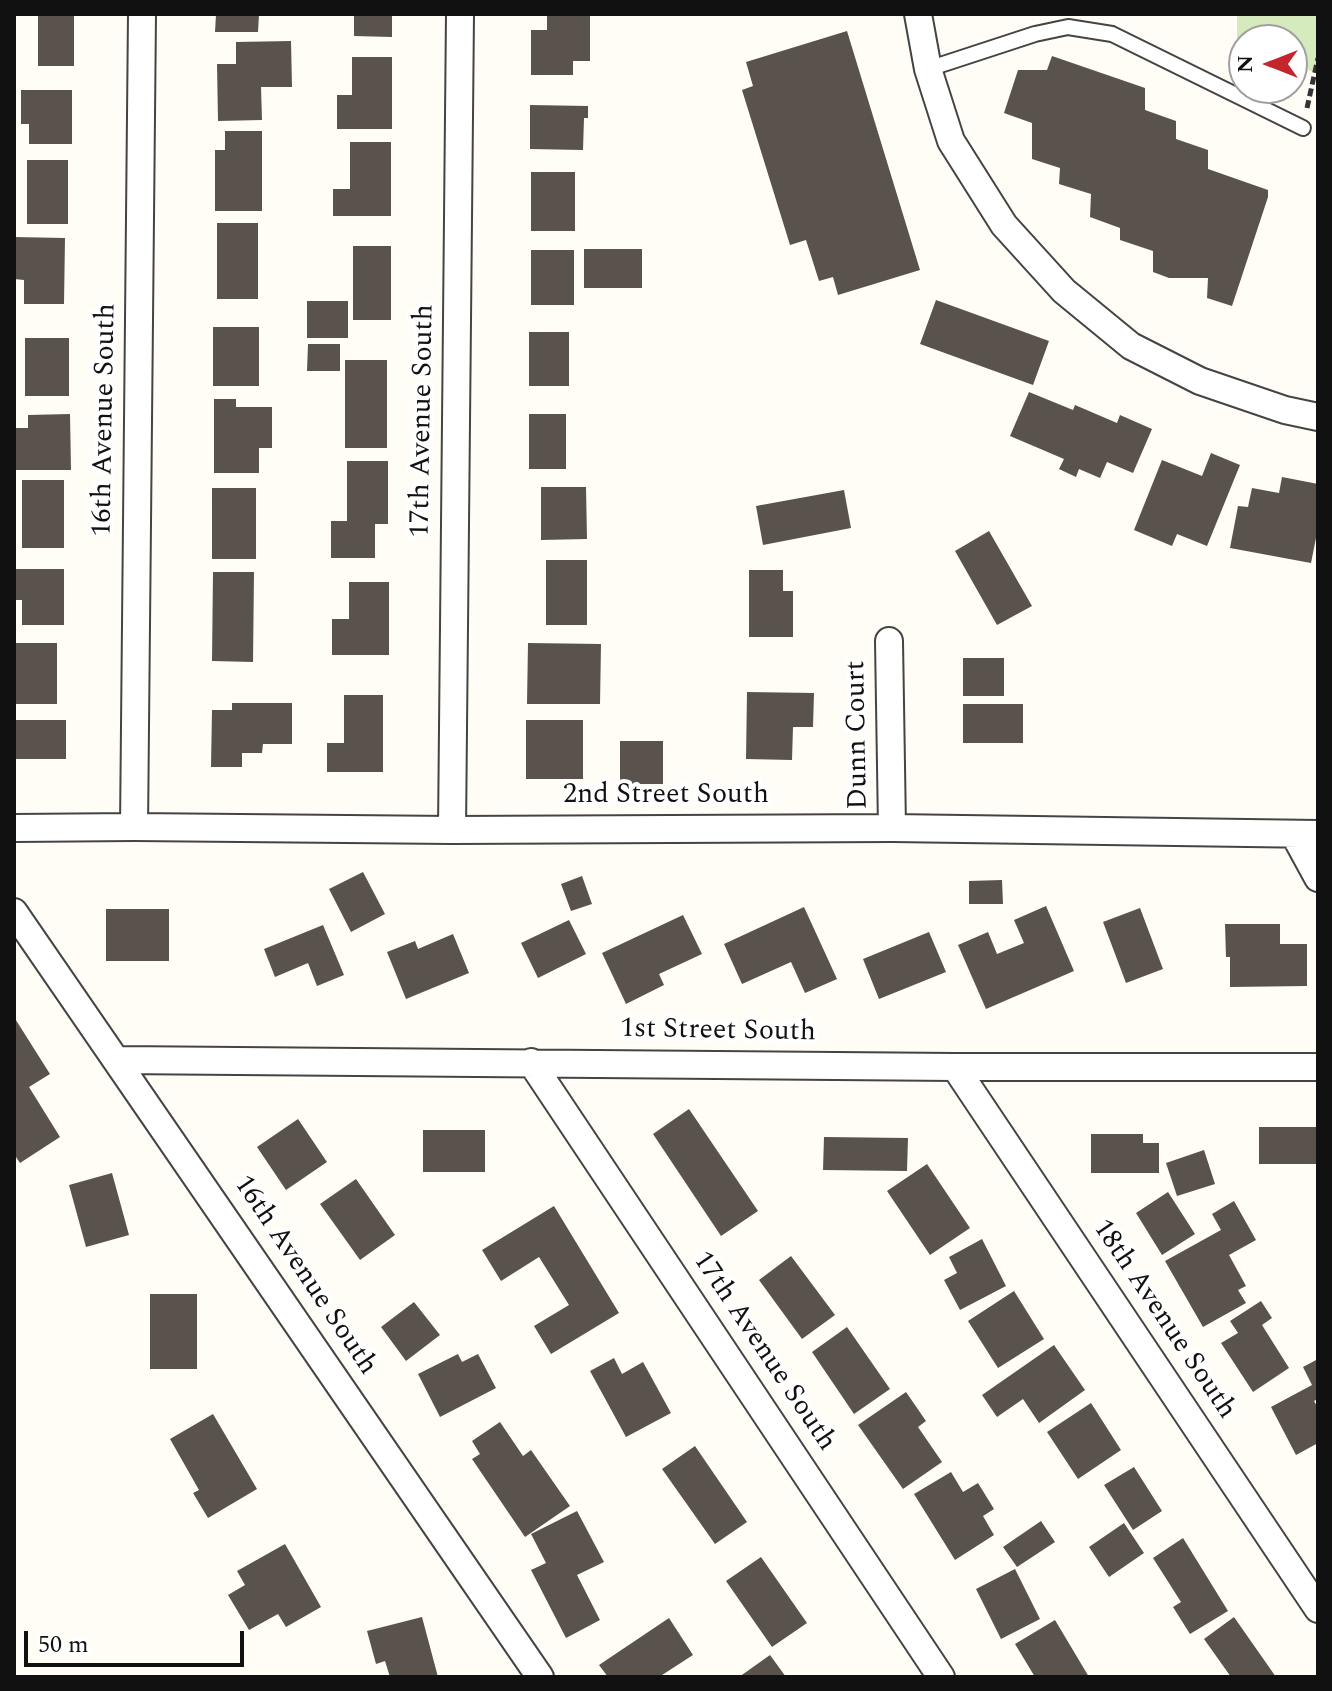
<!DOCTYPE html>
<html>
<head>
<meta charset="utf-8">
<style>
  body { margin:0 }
  #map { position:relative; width:1332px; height:1691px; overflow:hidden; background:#fffdf5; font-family:Spectral,serif }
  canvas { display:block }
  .frame { position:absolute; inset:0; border:16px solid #111; pointer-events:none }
  .north { position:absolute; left:1228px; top:24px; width:80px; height:80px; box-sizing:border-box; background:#fff; border:2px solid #a0a0a0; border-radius:50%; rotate:270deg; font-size:22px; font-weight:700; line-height:32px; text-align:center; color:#111 }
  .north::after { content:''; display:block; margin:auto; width:28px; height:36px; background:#c4262e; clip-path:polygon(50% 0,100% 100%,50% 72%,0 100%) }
  .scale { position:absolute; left:24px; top:1631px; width:220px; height:36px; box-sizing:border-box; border:4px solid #111; border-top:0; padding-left:10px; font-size:24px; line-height:28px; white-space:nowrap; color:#111; -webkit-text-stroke:6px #fff; paint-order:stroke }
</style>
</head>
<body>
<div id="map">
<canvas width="1332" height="1691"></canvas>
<div class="frame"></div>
<div class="north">N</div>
<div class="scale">50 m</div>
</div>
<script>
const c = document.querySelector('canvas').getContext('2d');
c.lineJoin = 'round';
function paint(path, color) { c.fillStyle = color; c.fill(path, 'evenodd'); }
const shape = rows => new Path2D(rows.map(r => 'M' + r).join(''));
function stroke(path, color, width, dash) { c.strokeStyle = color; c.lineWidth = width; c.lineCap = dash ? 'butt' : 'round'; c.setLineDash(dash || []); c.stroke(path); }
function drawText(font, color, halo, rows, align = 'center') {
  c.font = font + ' Spectral,serif'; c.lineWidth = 8; c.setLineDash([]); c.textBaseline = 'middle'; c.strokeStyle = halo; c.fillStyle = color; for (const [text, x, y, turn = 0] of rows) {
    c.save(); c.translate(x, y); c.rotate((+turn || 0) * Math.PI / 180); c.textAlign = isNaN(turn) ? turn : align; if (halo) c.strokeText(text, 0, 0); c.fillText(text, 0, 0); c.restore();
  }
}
paint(shape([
  [1237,14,1318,14,1318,74,1292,63,1292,40,1244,40,1244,42,1237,39]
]), '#d5ebbd');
paint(shape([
  [38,14,74,14,74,66,38,66],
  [216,14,259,14,258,32,215,32],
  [354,14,392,14,392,37,354,36],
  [547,14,590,14,590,61,573,61,573,75,531,75,531,30,547,30],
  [847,31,920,270,838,295,833,277,819,281,806,240,790,245,742,90,753,86,746,62],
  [291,41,292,87,261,87,262,120,218,121,217,64,236,64,236,42],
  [1052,56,1145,88,1145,110,1176,121,1176,139,1208,150,1208,169,1268,190,1268,197,1232,306,1207,298,1208,278,1169,278,1153,272,1153,251,1120,240,1120,228,1090,217,1091,194,1059,184,1060,168,1032,159,1032,123,1004,113,1018,70,1047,70],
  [352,57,392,57,392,129,337,129,337,95,352,95],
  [21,90,72,90,72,144,29,144,29,124,21,124],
  [530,105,588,106,588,118,584,118,583,150,530,149],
  [225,131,262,131,262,211,215,211,215,150,225,150],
  [350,142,391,142,391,216,333,216,333,189,350,189],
  [27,160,68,160,68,224,27,224],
  [531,172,575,172,575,231,531,231],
  [217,223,258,223,258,299,217,299],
  [14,237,65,238,64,304,24,304,24,280,14,279],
  [353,246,391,246,391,320,353,320],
  [584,249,642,249,642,288,584,288],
  [531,250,574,250,574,305,531,305],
  [936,300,1049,341,1033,385,920,344],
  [307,301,348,301,348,338,307,338],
  [213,327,259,327,259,386,213,386],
  [529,332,569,332,569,386,529,386],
  [25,338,69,338,69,396,25,396],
  [308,344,340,344,340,371,307,371],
  [345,360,387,360,387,448,345,448],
  [1029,392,1073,410,1075,405,1117,423,1120,415,1152,429,1133,473,1107,462,1100,478,1079,469,1076,477,1059,469,1064,459,1010,436],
  [214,399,236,399,236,407,272,407,272,448,259,448,259,473,214,473],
  [70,414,71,470,14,470,14,428,28,428,28,415],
  [529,414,566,414,566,469,529,469],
  [1211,453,1240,465,1207,546,1177,534,1172,546,1134,530,1162,460,1202,476],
  [347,461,388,461,388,524,375,524,375,558,331,558,331,521,347,521],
  [1282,477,1318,484,1318,528,1311,563,1230,548,1238,506,1248,507,1252,488,1279,493],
  [22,480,64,480,64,548,22,548],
  [541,487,586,487,587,539,541,540],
  [212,488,256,488,256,559,212,559],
  [844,490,851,528,763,545,756,506],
  [989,531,1032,606,997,625,955,551],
  [546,560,587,560,587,625,546,625],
  [14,569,64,569,64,625,22,625,22,600,14,600],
  [749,570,783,570,783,591,793,591,793,637,749,637],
  [213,572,254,572,253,662,212,661],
  [349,582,389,582,389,655,332,655,332,619,349,619],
  [14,643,57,643,57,704,14,704],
  [528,643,601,644,600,704,527,704],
  [963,658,1004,658,1004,696,963,696],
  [747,692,814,693,813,727,793,727,792,760,746,759],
  [344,695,383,695,383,772,327,772,327,743,344,743],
  [232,703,292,703,292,744,263,744,262,753,242,753,242,767,211,767,212,710,232,710],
  [963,704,1023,704,1023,743,963,743],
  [14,720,66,720,66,759,14,759],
  [526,720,583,720,583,779,526,779],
  [620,741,663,741,663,784,620,784],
  [363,872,385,914,351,932,329,889],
  [582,876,592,904,571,911,561,884],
  [1002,880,1003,904,969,904,969,881],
  [1046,906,1074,971,986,1009,958,945,988,932,997,954,1024,943,1014,920],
  [804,907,837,979,805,993,791,962,742,984,724,944],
  [1140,908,1163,969,1126,983,1103,922],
  [106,909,169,909,169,961,106,961],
  [683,915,702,954,659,974,664,985,626,1004,602,953],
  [569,920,586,954,538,978,521,943],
  [1225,924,1280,924,1280,944,1307,944,1307,986,1230,987,1230,957,1226,957],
  [323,925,344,975,317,986,308,963,275,977,264,949],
  [929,932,946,972,879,999,863,959],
  [453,934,469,973,406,999,387,952,415,941,418,949],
  [14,1017,50,1074,29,1087,60,1137,20,1163,14,1154],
  [689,1109,758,1211,721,1236,653,1134],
  [298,1119,327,1162,286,1190,257,1147],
  [1259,1127,1318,1127,1318,1164,1259,1164],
  [423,1130,485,1130,485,1172,423,1172],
  [1091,1134,1143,1134,1143,1143,1159,1143,1159,1173,1091,1173],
  [824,1137,908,1138,907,1171,823,1170],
  [1204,1150,1215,1184,1177,1196,1166,1163],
  [927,1164,970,1228,930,1255,887,1191],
  [112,1173,129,1235,86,1247,69,1185],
  [356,1179,395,1235,360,1260,320,1204],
  [1168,1192,1195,1234,1162,1255,1136,1213],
  [1234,1201,1256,1240,1229,1255,1246,1286,1238,1290,1246,1303,1203,1327,1165,1261,1221,1230,1212,1214],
  [554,1206,619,1313,551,1354,534,1326,569,1305,539,1257,501,1281,482,1250],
  [982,1239,1006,1286,960,1310,944,1280,957,1273,949,1257],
  [791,1256,835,1315,802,1339,759,1280],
  [1014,1291,1044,1339,998,1368,968,1321],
  [150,1294,197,1294,197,1369,150,1369],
  [1261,1301,1272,1318,1262,1325,1289,1368,1253,1392,1221,1343,1238,1333,1230,1321],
  [414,1302,440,1335,406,1361,381,1327],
  [847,1327,890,1389,854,1414,812,1352],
  [1054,1345,1085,1390,1039,1423,1023,1399,997,1417,982,1395],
  [458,1354,462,1362,478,1354,496,1388,440,1417,418,1374],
  [614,1358,622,1374,643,1362,671,1413,626,1437,590,1371],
  [1318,1359,1318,1399,1314,1401,1318,1408,1318,1443,1296,1455,1271,1407,1312,1385,1303,1367],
  [906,1392,926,1421,918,1427,942,1462,903,1489,858,1425],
  [1091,1403,1121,1450,1078,1479,1047,1432],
  [213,1414,257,1489,208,1518,193,1493,199,1490,170,1439],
  [500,1422,523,1456,531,1450,570,1506,525,1537,472,1459,480,1454,472,1441],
  [695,1446,747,1522,715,1544,662,1469],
  [1134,1467,1162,1511,1133,1530,1104,1485],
  [951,1472,963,1492,978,1483,994,1509,983,1516,994,1535,955,1560,914,1494],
  [577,1511,604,1562,577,1575,600,1620,566,1638,531,1570,546,1563,531,1534],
  [1041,1521,1055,1542,1017,1567,1003,1547],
  [1124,1523,1144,1553,1109,1577,1089,1547],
  [1183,1538,1228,1611,1190,1634,1173,1607,1181,1602,1153,1558],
  [285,1544,321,1607,286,1627,278,1614,249,1630,228,1595,245,1585,237,1571],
  [761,1557,807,1623,772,1647,726,1581],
  [1015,1569,1040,1619,1001,1639,976,1589],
  [422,1617,438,1677,390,1677,385,1661,376,1664,367,1631],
  [1234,1617,1276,1677,1231,1677,1204,1639],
  [669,1618,693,1655,659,1677,608,1677,599,1665],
  [1055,1620,1089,1677,1035,1677,1015,1644],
  [770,1655,786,1677,739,1677]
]), '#5a524d');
const lane = shape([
  [928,69,1035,34,1068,27,1112,34,1303,128]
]);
const street = shape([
  [918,14,928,69,951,141,1004,225,1064,291,1131,346,1200,381,1285,410,1318,417],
  [889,641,892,828],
  [134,827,142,14],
  [14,828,134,827,452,830,892,828,1318,834],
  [452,830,460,14],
  [1294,834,1318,878],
  [14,912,540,1677],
  [118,1060,955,1067,1318,1067],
  [531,1062,941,1677],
  [955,1067,1318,1609]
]);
stroke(lane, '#444', 18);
stroke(street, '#444', 30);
stroke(shape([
  [1307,108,1318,58]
]), '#333', 5, [8, 4]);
stroke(lane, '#fff', 14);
stroke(street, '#fff', 26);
drawText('28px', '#111', '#fff', [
  ["16th Avenue South",106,420,-89],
  ["17th Avenue South",424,421,-89],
  ["Dunn Court",859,735,-91],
  ["2nd Street South",666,797],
  ["1st Street South",718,1032,1],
  ["16th Avenue South",304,1276,56],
  ["18th Avenue South",1163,1320,56],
  ["17th Avenue South",763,1352,56]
]);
</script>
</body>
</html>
